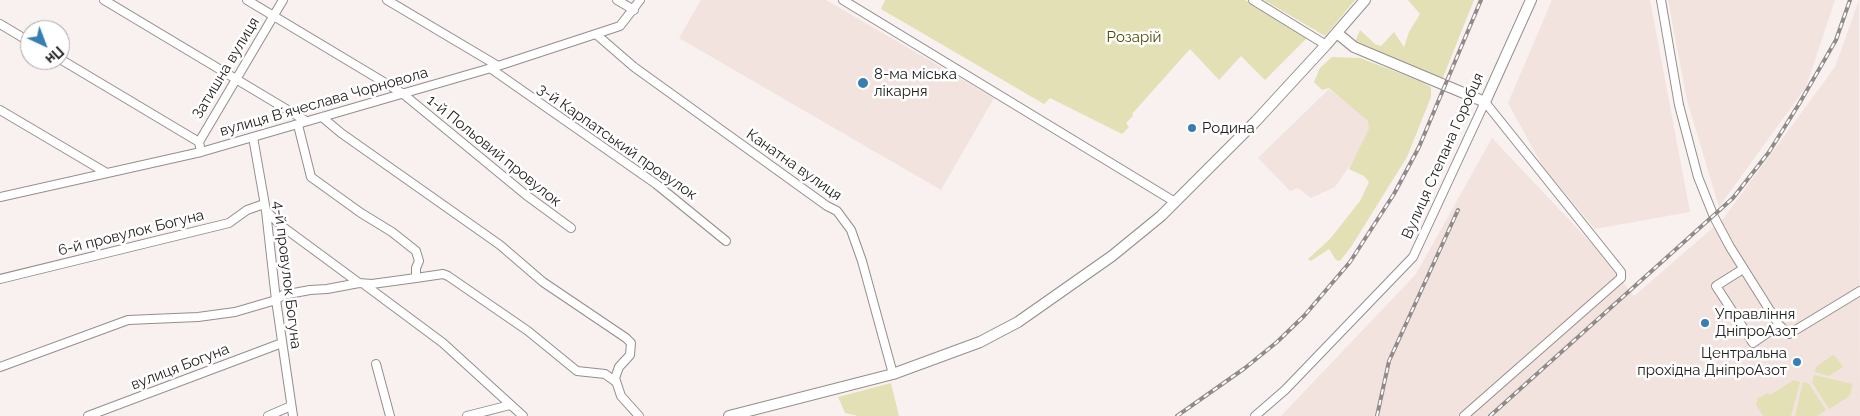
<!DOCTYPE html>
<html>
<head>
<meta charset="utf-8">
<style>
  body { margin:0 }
  #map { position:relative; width:1860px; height:416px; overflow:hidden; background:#f8f1ef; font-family:Raleway,sans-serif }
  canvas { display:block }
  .north { position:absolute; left:20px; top:20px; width:50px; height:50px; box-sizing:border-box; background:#fff; border:1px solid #a7a6a6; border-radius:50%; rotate:137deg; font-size:14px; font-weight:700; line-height:20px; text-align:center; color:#242120 }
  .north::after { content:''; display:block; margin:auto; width:18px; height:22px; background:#377fb3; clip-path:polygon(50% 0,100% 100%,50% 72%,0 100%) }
</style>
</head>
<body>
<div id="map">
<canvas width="1860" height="416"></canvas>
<div class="north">Пн</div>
</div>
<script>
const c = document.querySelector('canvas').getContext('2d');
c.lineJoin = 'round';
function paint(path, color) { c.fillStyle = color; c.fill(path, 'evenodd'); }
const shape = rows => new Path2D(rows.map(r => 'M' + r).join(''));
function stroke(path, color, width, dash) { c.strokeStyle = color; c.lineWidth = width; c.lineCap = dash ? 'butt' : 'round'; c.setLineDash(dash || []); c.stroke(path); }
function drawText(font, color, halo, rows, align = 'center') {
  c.font = font + ' Raleway,sans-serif'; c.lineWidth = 5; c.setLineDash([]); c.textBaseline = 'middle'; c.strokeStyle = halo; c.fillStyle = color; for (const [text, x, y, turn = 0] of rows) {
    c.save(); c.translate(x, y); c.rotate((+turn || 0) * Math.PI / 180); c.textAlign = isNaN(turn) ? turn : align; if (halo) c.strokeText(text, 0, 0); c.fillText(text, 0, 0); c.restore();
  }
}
paint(shape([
  [701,0,826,0,994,98,941,190,679,38],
  [1552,0,1650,0,1690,212,1595,229,1543,167,1508,103],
  [1668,0,1835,0,1806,87,1719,207,1687,100],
  [1859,0,1860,416,1281,416,1416,274,1492,138,1594,246,1634,296,1723,219,1835,67],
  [1329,89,1377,126,1335,187,1311,198,1298,188,1290,191,1258,158]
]), '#f2e3de');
paint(shape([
  [885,0,1245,0,1307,38,1265,80,1241,56,1219,80,1190,49,1132,114,1133,116,1126,123,1129,127,1122,134,1050,98,1044,104,881,9],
  [1264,0,1355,0,1325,36],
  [1408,0,1474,0,1442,80,1359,46,1355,42,1360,30,1375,44,1381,46,1394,32,1404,47,1409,32,1420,14],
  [1332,57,1360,58,1420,81,1431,87,1431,97,1407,157,1351,247,1340,261,1336,260,1329,249,1311,261,1308,259,1330,239,1360,201,1369,182,1364,176,1349,169,1369,129,1368,121,1329,88,1322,90,1314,82,1320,68],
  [1833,355,1836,357,1843,367,1829,376,1815,372,1816,367],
  [1814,375,1852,384,1851,393,1848,397,1829,409,1812,382],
  [1794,380,1800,382,1791,416,1763,416,1756,404,1758,398,1768,393,1770,395],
  [1803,382,1809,384,1826,410,1817,416,1795,416],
  [891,383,899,416,858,416,845,413,838,397]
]), '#e2e0b4');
const minor = shape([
  [104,0,306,121],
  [247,0,402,93,526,195,571,228],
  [387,0,498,66],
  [617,0,634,10],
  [843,0,1175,202],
  [1253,0,1326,45],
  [1661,0,1679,105,1698,177,1714,217,1730,247,1779,325,1753,343,1716,286,1743,269],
  [0,24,30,42],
  [597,35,634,67,827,206,837,211,851,230,862,261,893,374],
  [60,59,199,142],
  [490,68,656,184,726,241],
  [0,110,105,172],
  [322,117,341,133,500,245,543,282,626,338,631,343,630,355,619,367,615,378,621,396,639,416],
  [298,125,311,177,361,213,392,232,416,251,419,261,416,268,416,278,443,274,448,276,528,331,577,371,605,374,616,382],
  [253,137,266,211,276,300,293,416],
  [201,152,199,142,283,0],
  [0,197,201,152,498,66,620,26,640,0],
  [266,211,283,227,359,283],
  [0,279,229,223,247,210,264,204],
  [365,285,443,343,523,416],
  [1779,325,1789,334,1860,291],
  [376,364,390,416],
  [0,367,128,320,198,317,235,312,276,300,283,295,310,290,327,289,359,283,372,284,416,278],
  [88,416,282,343],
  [268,416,291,406],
  [467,416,510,405],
  [1255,416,1285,390,1413,257,1485,102,1621,272,1621,278,1464,416]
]);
const major = shape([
  [1337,33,1354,47,1485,102,1531,0],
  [729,416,893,374,980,342,1018,322,1112,256,1161,216,1256,121,1326,45,1365,0]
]);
stroke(minor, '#948e8c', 10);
stroke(major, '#948e8c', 12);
stroke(minor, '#fff', 8);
stroke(major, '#fff', 10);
const rail = shape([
  [1177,416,1245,368,1277,342,1304,316,1350,262,1394,194,1419,147,1481,0],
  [1377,416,1389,361,1458,210],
  [1490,416,1733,198,1769,152,1799,104,1836,40,1850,0]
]);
stroke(rail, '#908a89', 4);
stroke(rail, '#fff', 2, [5.5]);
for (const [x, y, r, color] of [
  [863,83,6,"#377fb3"],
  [1192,128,5,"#377fb3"],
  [1705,323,5,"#377fb3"],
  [1797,362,5,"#377fb3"]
]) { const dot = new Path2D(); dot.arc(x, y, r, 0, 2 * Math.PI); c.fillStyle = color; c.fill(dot); stroke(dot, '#fff', 2); }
drawText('15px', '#4f4b03', '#fff', [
  ["Розарій",1134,37]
]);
drawText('15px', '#242120', '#fff', [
  ["Затишна вулиця",226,68,-59],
  ["вулиця Вʼячеслава Чорновола",324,102,-16],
  ["3-й Карпатський провулок",617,142,35],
  ["1-й Польовий провулок",494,151,39],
  ["Вулиця Степана Горобця",1443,156,-66],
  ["Канатна вулиця",794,165,35],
  ["6-й провулок Богуна",131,233,-14],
  ["4-й провулок Богуна",287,275,83],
  ["вулиця Богуна",180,367,-21]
]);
drawText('15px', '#242120', '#fff', [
  ["8-ма міська",874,74],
  ["лікарня",874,91],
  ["Родина",1202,128],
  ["Управління",1715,314],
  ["ДніпроАзот",1715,331],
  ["Центральна",1787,353,"right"],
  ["прохідна ДніпроАзот",1787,370,"right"]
], 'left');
</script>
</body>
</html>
